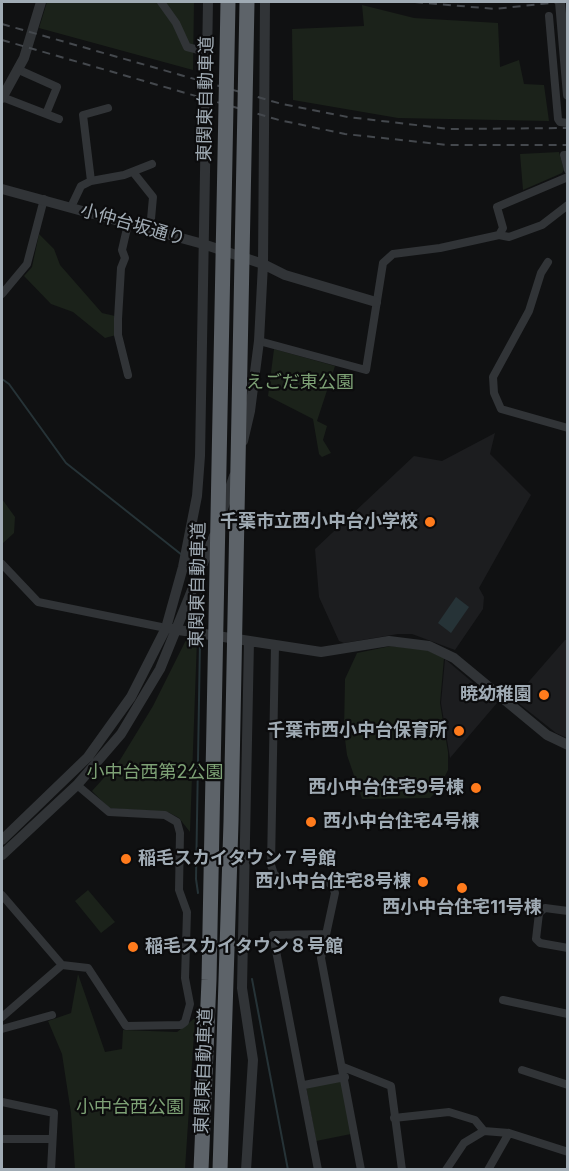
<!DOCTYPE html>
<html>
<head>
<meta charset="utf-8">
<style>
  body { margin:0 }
  #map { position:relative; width:569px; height:1171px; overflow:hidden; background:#101112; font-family:Inter,sans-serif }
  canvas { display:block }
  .frame { position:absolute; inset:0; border:3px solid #a0abb4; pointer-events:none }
</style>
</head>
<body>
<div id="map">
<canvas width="569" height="1171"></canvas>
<div class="frame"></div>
</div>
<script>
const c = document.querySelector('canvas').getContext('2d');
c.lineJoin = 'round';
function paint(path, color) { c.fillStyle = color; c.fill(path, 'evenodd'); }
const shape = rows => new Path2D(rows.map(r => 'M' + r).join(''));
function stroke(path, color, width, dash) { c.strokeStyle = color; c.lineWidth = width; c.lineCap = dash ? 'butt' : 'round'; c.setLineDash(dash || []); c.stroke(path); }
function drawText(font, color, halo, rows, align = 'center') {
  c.font = font + ' Inter,"Noto Sans JP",sans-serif'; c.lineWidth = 4.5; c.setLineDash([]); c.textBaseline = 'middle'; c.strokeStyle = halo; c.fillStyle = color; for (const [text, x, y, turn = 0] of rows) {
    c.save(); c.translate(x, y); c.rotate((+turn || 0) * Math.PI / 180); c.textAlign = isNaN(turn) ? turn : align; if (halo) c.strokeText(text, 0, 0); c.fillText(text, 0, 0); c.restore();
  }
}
paint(shape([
  [495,433,490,454,531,495,479,588,484,597,483,609,455,650,412,634,398,634,344,643,339,641,319,597,315,549,414,456,442,461],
  [565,640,567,640,567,738,556,733,517,702,524,687],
  [445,659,497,703,450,758,441,703]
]), '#1c1d1f');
paint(shape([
  [47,2,194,2,193,70,39,28],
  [362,5,414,18,498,23,500,67,519,60,524,84,544,85,549,121,398,118,293,100,292,29,364,26],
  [559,152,564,170,562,173,523,190,520,154],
  [39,234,54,249,60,265,102,313,115,316,116,335,105,338,73,312,51,304,24,276,32,267],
  [274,349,335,366,317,421,327,426,323,440,331,453,322,457,319,454,313,419,268,396],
  [2,499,15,517,14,533,2,544],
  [187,638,197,639,190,832,179,818,168,812,109,808,92,791,120,760,153,706],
  [391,646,427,650,444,658,440,703,448,752,448,770,438,790,430,798,362,799,347,755,344,731,345,679,357,653],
  [88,890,115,922,101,933,75,901],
  [78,974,105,1052,122,1049,123,1030,177,1032,195,1018,185,1169,75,1169,71,1113,62,1054,48,1021,71,1013],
  [341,1080,351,1134,316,1141,306,1086]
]), '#1b221a');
paint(shape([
  [456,597,469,607,451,633,438,623]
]), '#263337');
stroke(shape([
  [2,379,9,384,66,463,182,555],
  [188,561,197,570],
  [201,625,202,580],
  [198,893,196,879,200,641],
  [252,979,288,1170]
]), '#263337', 2);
stroke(shape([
  [161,2,176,23,187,47,207,52],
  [549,16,558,119,560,122,568,123],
  [2,97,46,114,57,87,19,70],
  [46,114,59,119],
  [568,155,564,155,568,170],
  [133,172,153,197,150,230],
  [91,181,83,115,108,108],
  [71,207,81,186,91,181,124,175,152,164],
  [499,235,509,237,542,225,568,205],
  [548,262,541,273,529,311,493,377,494,393,501,409,568,428],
  [2,294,27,264,44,199],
  [259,341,366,370,383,263,393,254,440,248,499,235,503,228,497,207,568,177],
  [128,375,118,335,118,319,121,268,125,258,122,250,128,224],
  [2,564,38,602,166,628],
  [275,645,271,865,274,874,282,881,326,880,333,887,335,893,321,958,361,1170],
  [2,895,62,965,88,968,126,1026,181,1025,185,1022,190,1004,185,978,187,912,179,890,180,833,177,822,165,815,109,812,77,785],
  [568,911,545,908,539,913,536,939,540,943,568,948],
  [503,1000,568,1014],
  [2,1017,62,965],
  [2,1029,52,1015],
  [343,1067,391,1086,402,1170],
  [522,1070,568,1085],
  [304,1085,345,1077],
  [2,1102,54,1113,51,1170],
  [394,1118,449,1112,475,1120,484,1131],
  [2,1139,51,1139],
  [318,1170,273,935,325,934],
  [446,1170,464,1143,484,1131,509,1133,568,1152],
  [488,1170,509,1133]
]), '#313437', 8);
stroke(shape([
  [560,2,568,95],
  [2,98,24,58,41,2],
  [2,189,203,244,263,264,285,275,376,302],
  [243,441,250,411,259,341,263,264,265,2],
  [221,515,234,476],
  [172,629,321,652,389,641,429,646,454,658,547,735,568,745],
  [2,840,88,757,131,697,166,628,183,567,197,496,200,456,208,2],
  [2,855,77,785,121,734,160,669,214,536],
  [246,1170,253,1060,242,988,249,641]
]), '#313437', 10);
stroke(shape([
  [415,2,495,9,560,2],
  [2,24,282,104,348,117,450,129,568,128],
  [2,40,279,120,345,134,448,145,568,145]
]), '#44484d', 2, [8, 6]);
stroke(shape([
  [201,1170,209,980,228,2],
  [220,1170,231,822,247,2]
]), '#5d6369', 15);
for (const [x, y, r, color] of [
  [430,522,6,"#ff7b1c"],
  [544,695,6,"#ff7b1c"],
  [459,731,6,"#ff7b1c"],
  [476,788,6,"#ff7b1c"],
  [311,822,6,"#ff7b1c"],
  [126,859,6,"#ff7b1c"],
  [423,882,6,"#ff7b1c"],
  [462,888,6,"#ff7b1c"],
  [133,947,6,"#ff7b1c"]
]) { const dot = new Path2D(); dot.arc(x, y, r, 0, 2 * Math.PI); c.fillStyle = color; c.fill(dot); stroke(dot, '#0c0c0d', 2); }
drawText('18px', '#a0abb4', '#0c0c0d', [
  ["東関東自動車道",206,99,-89],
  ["小仲台坂通り",133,225,16],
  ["東関東自動車道",198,585,-89],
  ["東関東自動車道",204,1071,-88]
]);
drawText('18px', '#7da175', '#0c0c0d', [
  ["えごだ東公園",300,383],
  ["小中台西第2公園",155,773],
  ["小中台西公園",130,1108]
]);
drawText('bold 18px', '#a0abb4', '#0c0c0d', [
  ["千葉市立西小中台小学校",418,522],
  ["暁幼稚園",532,695],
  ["千葉市西小中台保育所",447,731],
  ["西小中台住宅9号棟",464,788],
  ["西小中台住宅4号棟",323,822,"left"],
  ["稲毛スカイタウン７号館",138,859,"left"],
  ["西小中台住宅8号棟",411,882],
  ["西小中台住宅11号棟",462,908,"center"],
  ["稲毛スカイタウン８号館",145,947,"left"]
], 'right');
</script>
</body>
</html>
